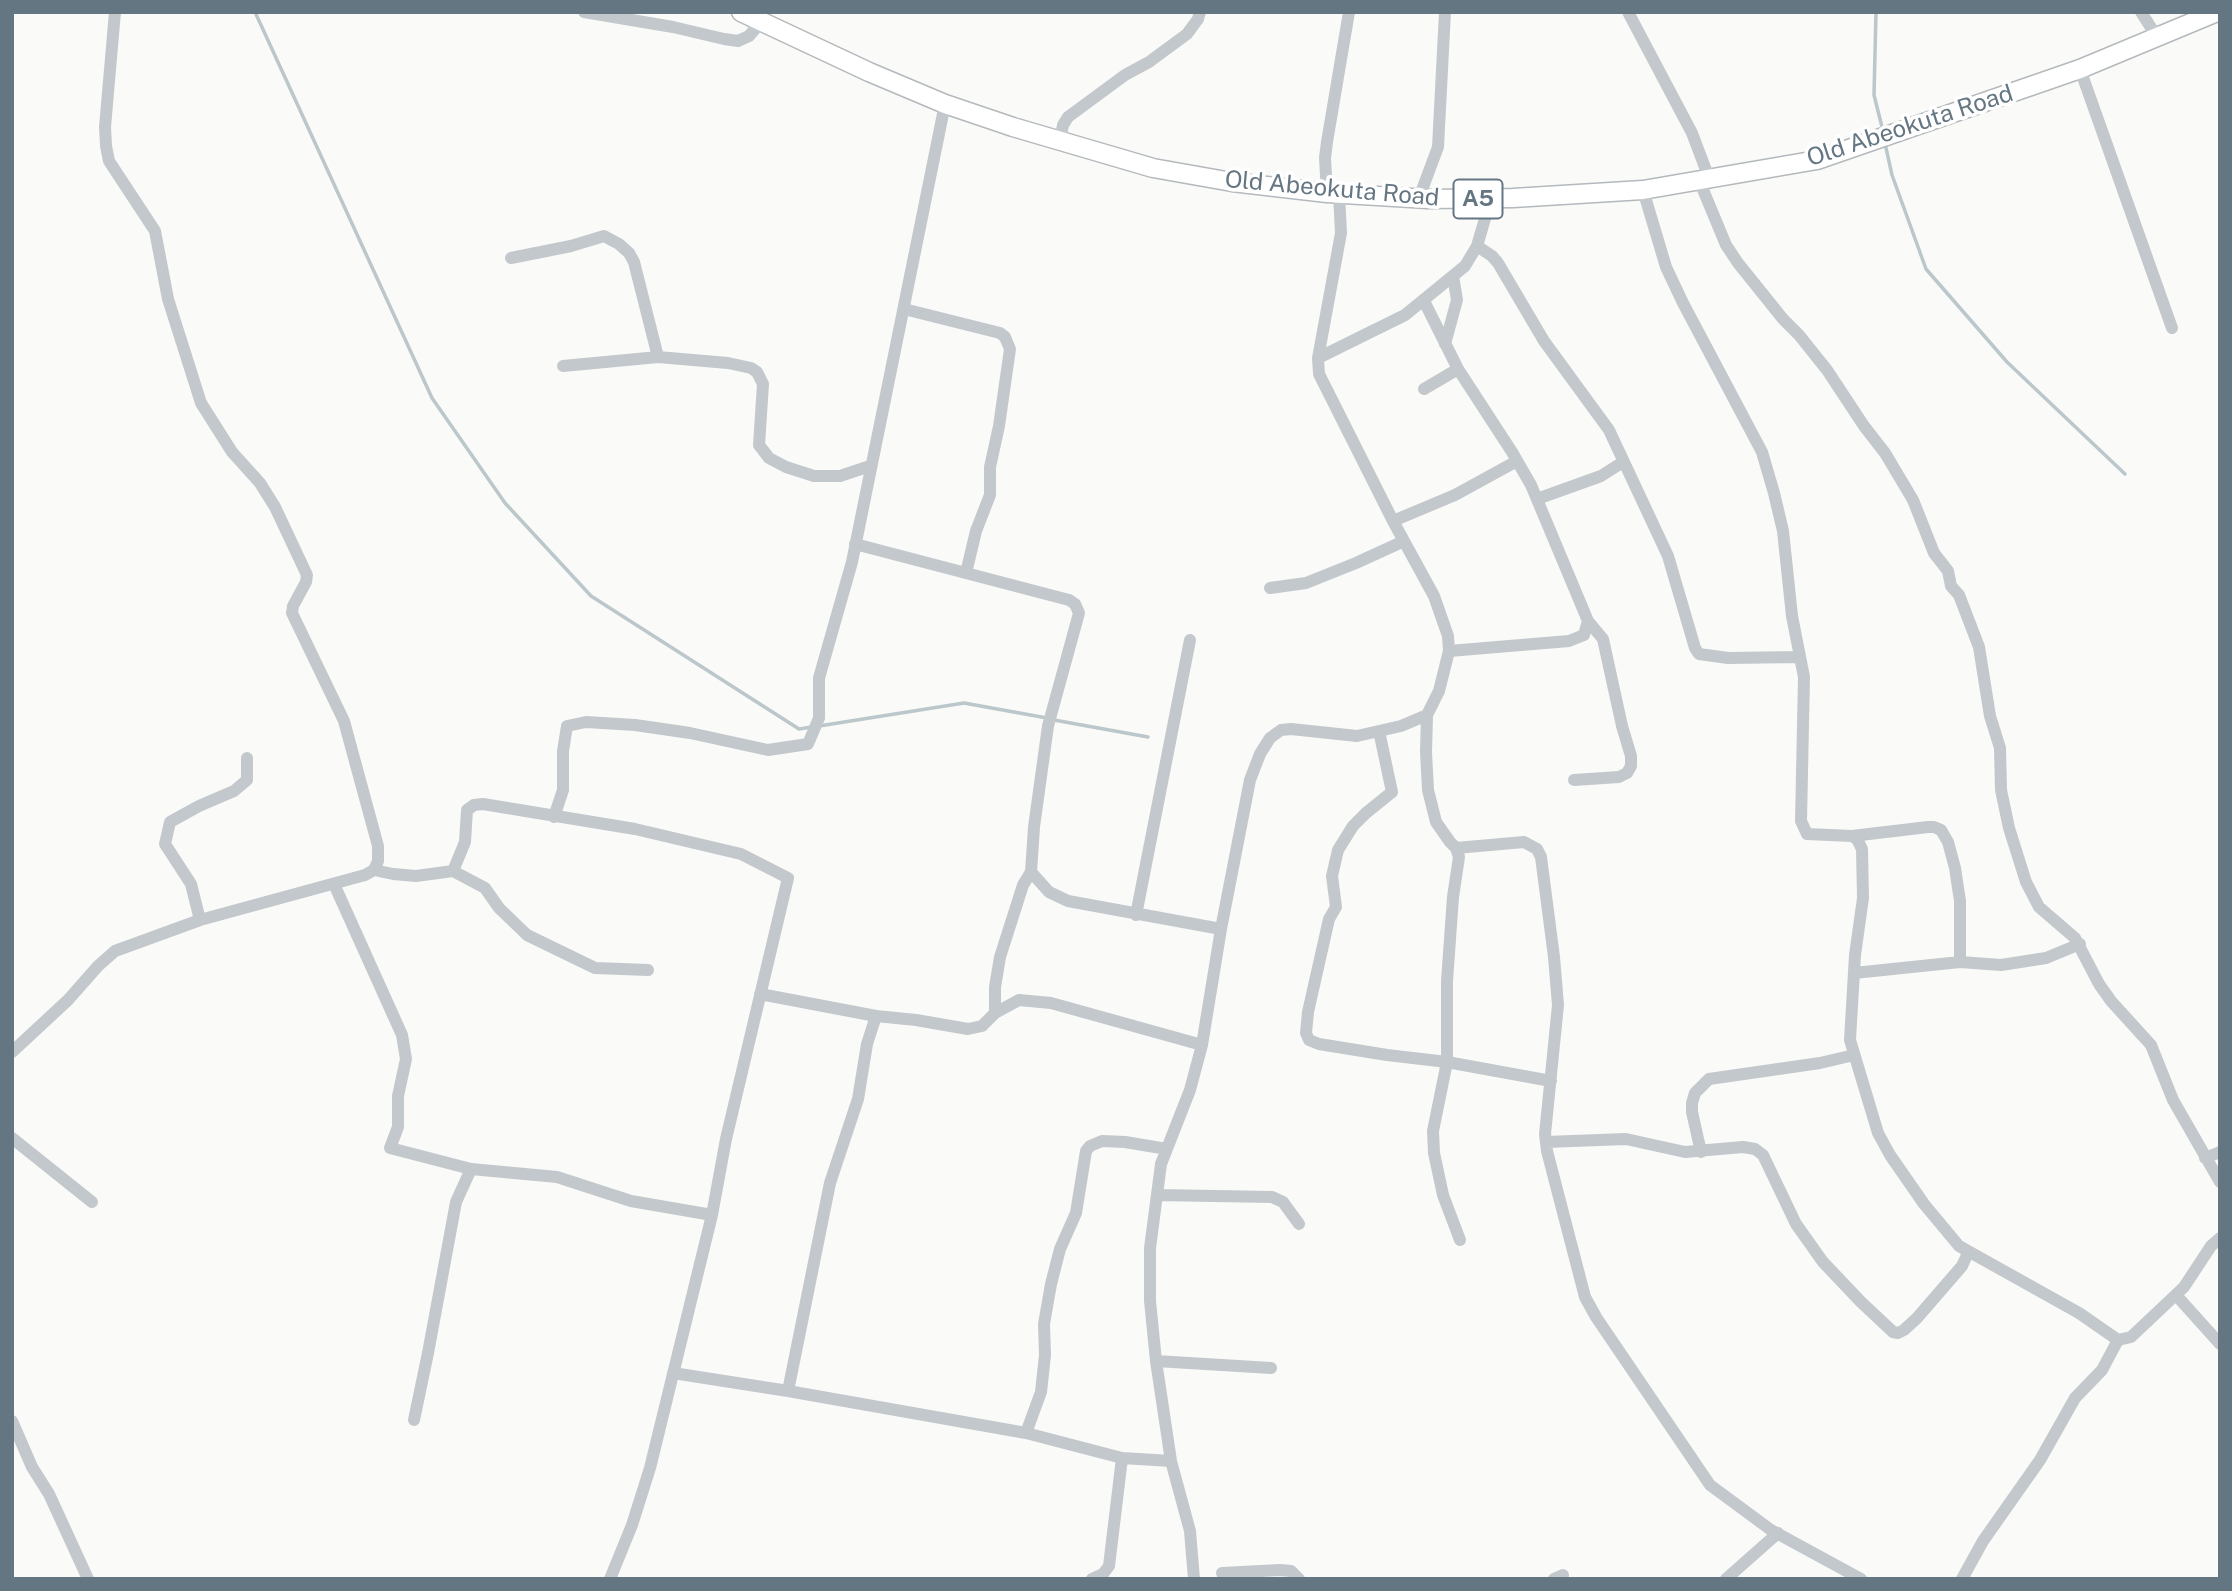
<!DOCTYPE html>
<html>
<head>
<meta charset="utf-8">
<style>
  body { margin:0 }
  #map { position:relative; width:2232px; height:1591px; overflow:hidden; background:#fafaf8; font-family:"Public Sans",sans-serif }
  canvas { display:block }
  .frame { position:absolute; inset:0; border:14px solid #657683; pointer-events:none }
</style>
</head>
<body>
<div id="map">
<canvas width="2232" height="1591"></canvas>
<div class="frame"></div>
</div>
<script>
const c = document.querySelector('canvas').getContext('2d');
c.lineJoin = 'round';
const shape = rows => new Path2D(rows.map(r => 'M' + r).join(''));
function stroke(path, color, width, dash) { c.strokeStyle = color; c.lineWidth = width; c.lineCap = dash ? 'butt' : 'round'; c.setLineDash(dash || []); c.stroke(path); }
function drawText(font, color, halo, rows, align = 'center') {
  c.font = font + ' "Public Sans",sans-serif'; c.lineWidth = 7; c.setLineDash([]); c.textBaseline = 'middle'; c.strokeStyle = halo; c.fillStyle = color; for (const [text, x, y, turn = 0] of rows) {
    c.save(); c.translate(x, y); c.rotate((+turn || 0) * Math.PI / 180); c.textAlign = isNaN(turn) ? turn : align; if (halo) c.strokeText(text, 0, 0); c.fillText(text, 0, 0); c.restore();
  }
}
stroke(shape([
  [255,12,432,398,505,503,591,596,799,729,812,727],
  [1876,12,1874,95,1882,127],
  [1886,148,1892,175,1926,269,2007,362,2125,474],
  [1054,720,1148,737],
  [819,726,964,703,1047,718]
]), '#bbc7cb', 3.5);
const highway = shape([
  [741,12,869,72,945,104,1013,127,1153,168,1232,182,1327,193,1428,199,1513,198,1643,190,1817,160,2080,69,2217,12]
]);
stroke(highway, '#b4b9bd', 21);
stroke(shape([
  [584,12,673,27,724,39,738,41,749,36,761,22],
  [1628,12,1692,133,1709,178],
  [2141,12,2157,37],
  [2080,69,2172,328],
  [1060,141,1063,125,1068,117,1125,75,1149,62,1187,34,1198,19,1200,12],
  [1699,180,1726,245,1738,263,1783,319,1799,335,1827,370,1864,426,1885,453,1913,500,1934,553,1948,571,1951,586,1959,595,1979,647,1990,716,2000,748,2001,790,2009,828,2026,882,2039,907,2075,938,2099,984,2111,1001,2151,1045,2173,1100,2220,1182],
  [1643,190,1666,267,1683,303,1762,452,1774,493,1783,531,1792,616,1804,677,1801,821,1807,834,1852,836,1857,839,1862,849,1863,898,1855,955,1850,1040,1878,1133,1890,1155,1924,1204,1959,1246,2079,1313,2118,1340,2131,1337,2184,1287,2211,1246,2220,1238],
  [1327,193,1325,158,1327,142,1349,12],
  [1419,198,1438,147,1445,12],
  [1477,246,1492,256,1498,263,1544,341,1609,430,1668,556,1695,648,1699,654,1728,658,1799,657],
  [511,258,571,246,604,236,619,244,629,253,634,262,658,357],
  [1424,301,1458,369,1512,452,1531,485,1588,621,1603,639,1622,726,1631,756,1631,766,1627,773,1619,777,1574,780],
  [904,309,1000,333,1005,337,1010,349,999,426,990,467,990,495,976,531,966,573],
  [1445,344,1457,300,1453,276],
  [1318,358,1405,315,1465,266,1477,246,1491,198],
  [563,366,658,357,728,363,751,368,757,372,763,384,759,445,769,458,786,467,814,476,840,476,870,466],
  [1424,389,1458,369],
  [1537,499,1601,476,1623,462],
  [1393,521,1455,495,1517,461],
  [855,544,1069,600,1075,604,1079,613,1048,726,1034,827,1031,872,1049,892,1068,901,1221,929],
  [1270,588,1306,583,1356,563,1404,541],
  [1449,651,1569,641,1584,635,1588,621],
  [1427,715,1426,752,1428,790,1436,822,1450,842,1456,848,1459,857,1453,897,1447,981,1447,1062,1433,1131,1434,1153,1443,1195,1460,1240],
  [1379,731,1392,792,1366,813,1353,826,1338,850,1332,876,1336,907,1329,919,1308,1012,1306,1033,1309,1040,1319,1044,1387,1055,1447,1062,1551,1081],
  [554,817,563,790,563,751,567,726,586,722,635,725,690,733,768,750,808,744,819,718,819,678,852,562,945,104],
  [1852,836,1928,827,1934,827,1941,830,1948,842,1955,868,1960,901,1960,962],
  [1456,848,1524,842,1537,849,1541,857,1554,957,1558,1005,1545,1134,1547,1151,1585,1297,1596,1317,1710,1485,1771,1530,1861,1579],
  [374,870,393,874,416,876,453,871,465,842,467,810,474,805,483,804,635,829,741,854,788,878,726,1139,712,1215,650,1468,632,1525,610,1579],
  [453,871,485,888,499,908,527,935,595,968,648,970],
  [334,884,402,1035,406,1059,398,1096,398,1127,390,1148,471,1169,557,1177,631,1201,712,1215],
  [1136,915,1190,640],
  [200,920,191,884,165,844,170,822,199,806,234,791,247,780,247,758],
  [1854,973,1960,962,2001,965,2046,958,2080,944],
  [760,994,876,1016],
  [995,1013,995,987,1000,957,1023,885,1031,872],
  [12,1052,68,1000,98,966,115,951,200,920,365,875,374,870,378,861,378,846,344,721,292,613,293,606,306,582,307,575,275,507,260,483,232,452,201,403,168,299,155,231,109,161,106,146,105,127,115,12],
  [12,1138,92,1202],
  [1546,1142,1626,1139,1685,1152,1743,1147,1755,1149,1763,1155,1796,1224,1823,1262,1861,1302,1893,1332,1898,1333,1904,1330,1917,1318,1962,1266,1968,1253],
  [1701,1152,1692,1112,1692,1103,1695,1093,1709,1079,1820,1063,1854,1055],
  [2205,1158,2220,1152],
  [1157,1195,1272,1197,1283,1202,1299,1224],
  [2176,1295,2220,1344],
  [1156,1361,1271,1368],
  [673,1373,788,1391,1026,1433,1041,1392,1045,1355,1044,1324,1051,1284,1060,1249,1076,1213,1086,1151,1090,1146,1102,1141,1125,1142,1167,1149],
  [788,1391,830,1183,858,1099,867,1044,876,1016,916,1020,968,1029,982,1026,995,1013,1019,1000,1051,1003,1202,1045],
  [414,1420,428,1353,456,1202,471,1169],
  [12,1421,32,1467,49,1494,88,1579],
  [1026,1433,1122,1458,1171,1461],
  [1222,1573,1280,1570,1291,1571,1299,1579],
  [1092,1579,1103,1574,1109,1566,1122,1458],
  [1194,1579,1190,1531,1171,1461,1156,1361,1150,1301,1150,1248,1161,1164,1190,1090,1202,1045,1221,929,1250,780,1260,754,1270,738,1281,730,1291,729,1357,736,1401,726,1427,715,1439,691,1449,651,1448,636,1434,596,1393,521,1319,374,1318,358,1341,233,1339,194],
  [1554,1579,1563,1575],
  [1726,1579,1778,1533],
  [1962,1579,1983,1541,2040,1460,2075,1398,2102,1370,2118,1340]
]), '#c3c8cc', 12);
stroke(highway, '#fff', 18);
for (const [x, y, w] of [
  [1478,199,49]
]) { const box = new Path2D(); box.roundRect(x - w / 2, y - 19.5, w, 39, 5); c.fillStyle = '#fff'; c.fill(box); stroke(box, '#657683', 2); }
drawText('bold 23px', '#657683', null, [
  ["A5",1478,199]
]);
drawText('24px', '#657683', '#fff', [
  ["Old Abeokuta Road",1910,126,-18],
  ["Old Abeokuta Road",1332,189,5]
]);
</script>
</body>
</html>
